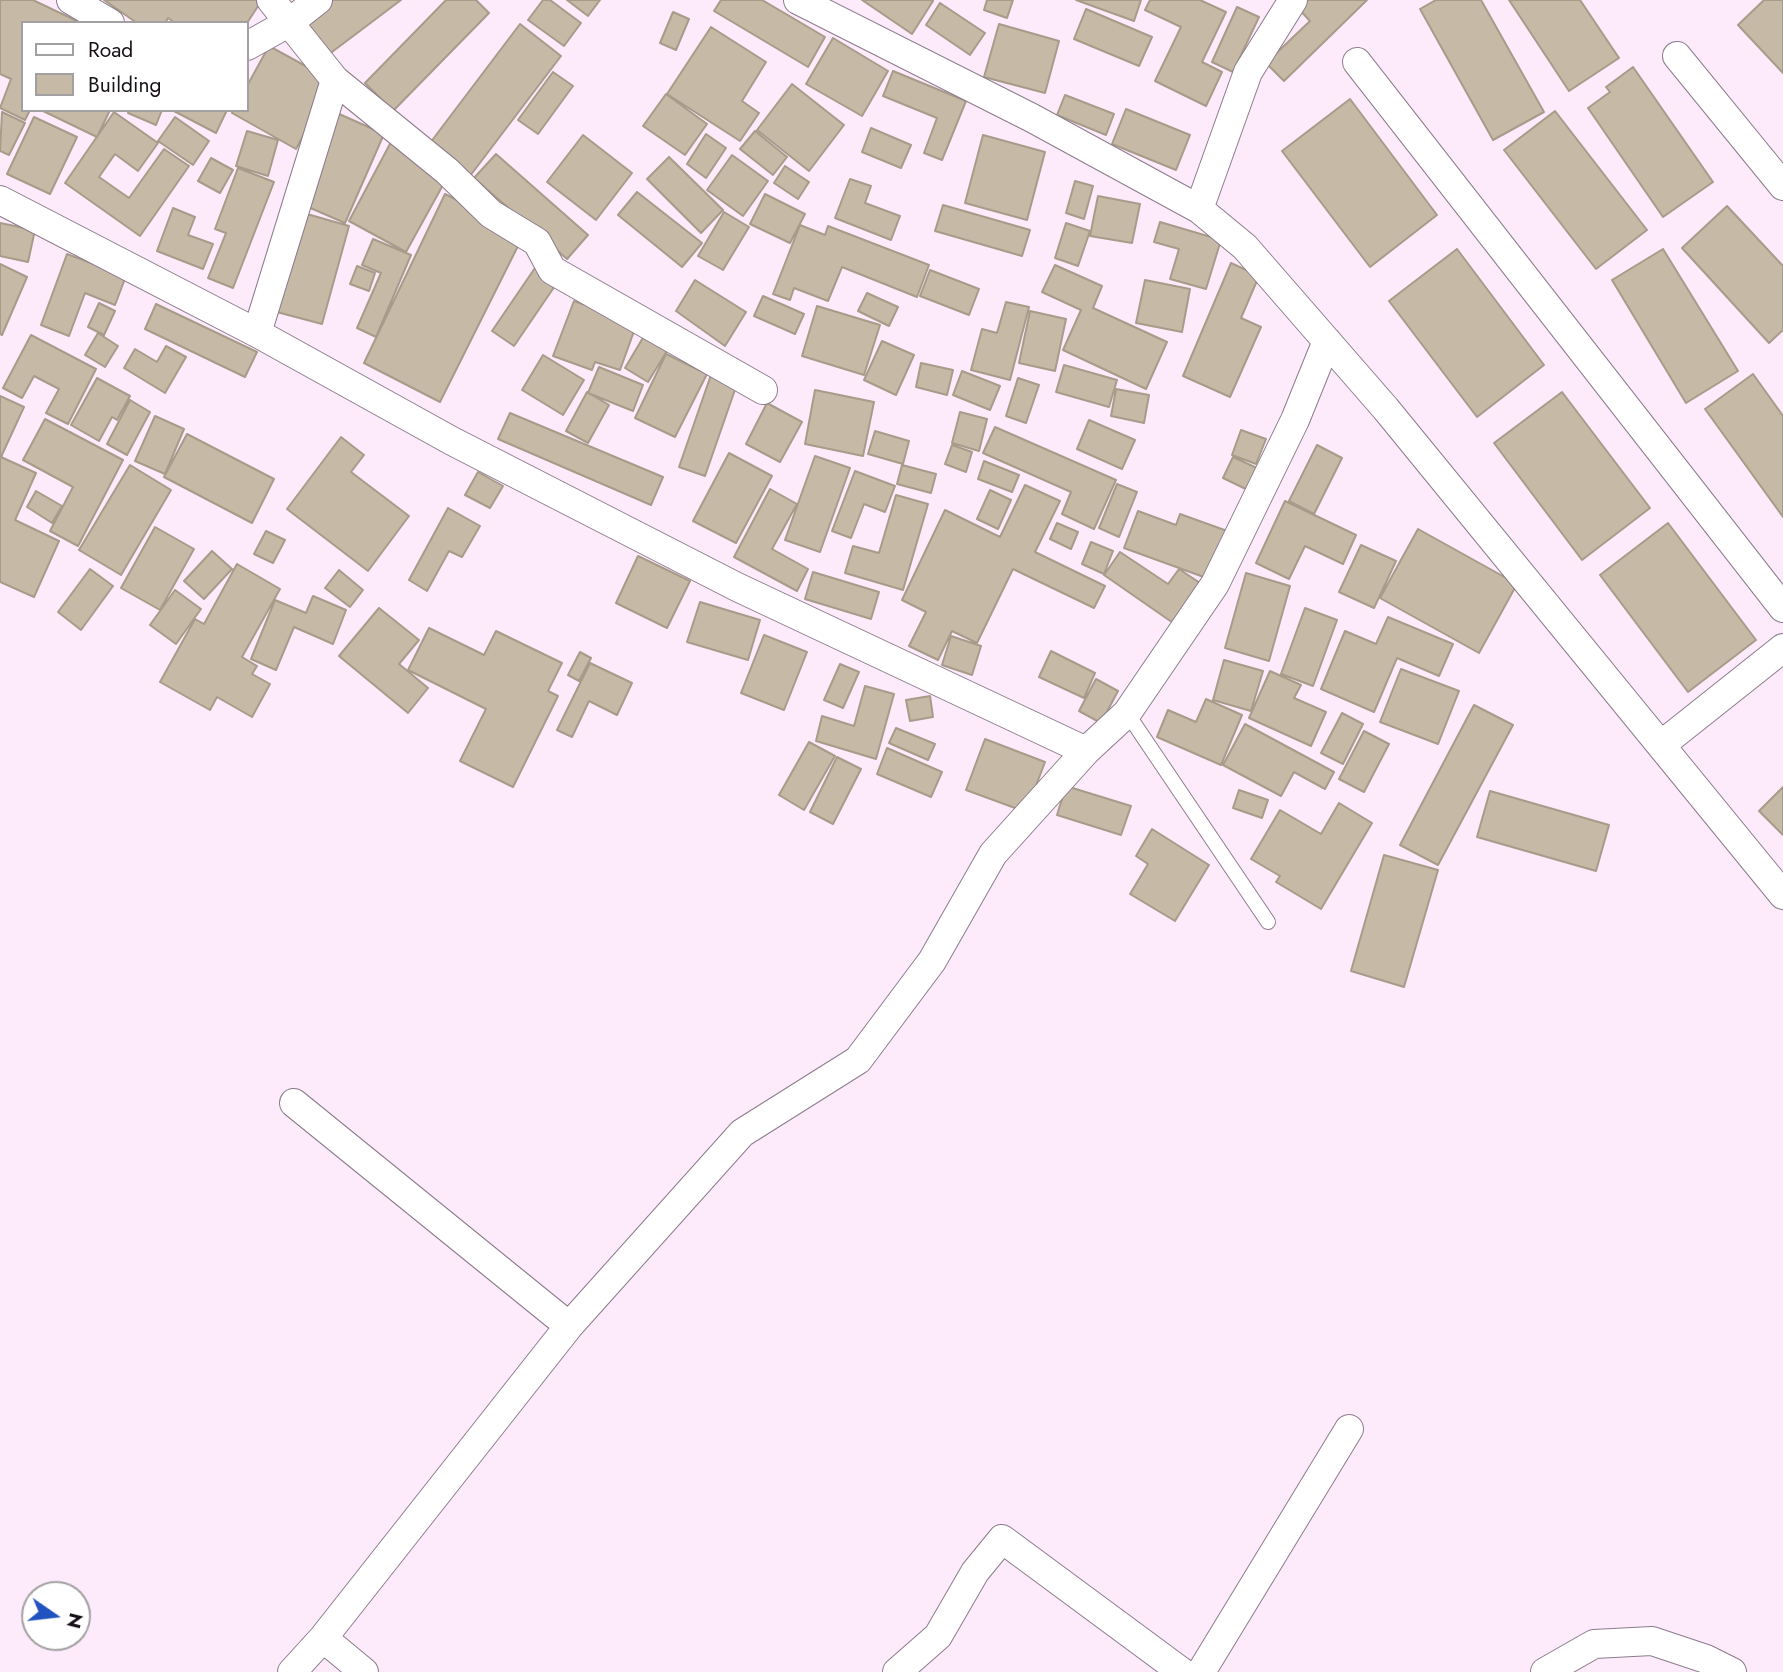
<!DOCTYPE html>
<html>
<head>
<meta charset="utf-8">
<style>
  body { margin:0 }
  #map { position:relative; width:1783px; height:1672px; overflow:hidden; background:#fdebfc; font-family:Jost,sans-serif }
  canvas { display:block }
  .legend { position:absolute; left:21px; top:21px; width:228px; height:91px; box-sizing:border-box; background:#fff; border:2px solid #a2a0a2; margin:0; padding:9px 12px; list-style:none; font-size:21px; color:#171117 }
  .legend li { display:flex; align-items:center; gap:14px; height:35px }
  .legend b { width:35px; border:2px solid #a2a0a2 }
  .north { position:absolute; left:21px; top:1581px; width:70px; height:70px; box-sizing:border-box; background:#fff; border:2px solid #a2a0a2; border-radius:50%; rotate:104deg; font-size:19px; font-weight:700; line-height:28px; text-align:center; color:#171117 }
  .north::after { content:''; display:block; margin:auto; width:24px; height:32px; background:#2252c0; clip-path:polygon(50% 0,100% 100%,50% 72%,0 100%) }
</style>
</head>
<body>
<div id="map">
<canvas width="1783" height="1672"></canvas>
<ul class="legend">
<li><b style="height:9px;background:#fff"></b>Road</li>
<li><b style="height:19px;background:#c6baa7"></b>Building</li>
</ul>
<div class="north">N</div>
</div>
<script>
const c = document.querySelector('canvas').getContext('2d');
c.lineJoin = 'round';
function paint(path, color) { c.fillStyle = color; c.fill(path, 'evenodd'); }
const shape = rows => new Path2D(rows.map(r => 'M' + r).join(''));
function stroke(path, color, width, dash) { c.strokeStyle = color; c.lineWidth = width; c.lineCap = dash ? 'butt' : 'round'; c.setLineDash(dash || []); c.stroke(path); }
const building = shape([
  [0,0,33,0,81,23,23,23,23,110,30,110,25,120,0,108,11,79,0,74,0,0],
  [104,0,262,0,247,23,175,23,168,18,165,23,137,23,104,0],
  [325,0,401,0,328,55,301,18,325,0],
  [446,0,476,0,489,13,393,111,365,83,446,0],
  [543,0,550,0,581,23,564,46,528,20,543,0],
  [567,0,600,0,588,16,567,0],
  [721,0,762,0,825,37,808,67,714,11,721,0],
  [862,0,931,0,933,1,912,34,862,0],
  [987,0,1013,0,1007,18,984,10,987,0],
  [1076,0,1141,0,1134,21,1076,0],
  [1150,0,1200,0,1226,12,1202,62,1222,72,1206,106,1155,81,1181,27,1145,10,1150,0],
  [1304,0,1367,0,1284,81,1266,63,1310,21,1297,7,1304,0],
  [1436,0,1481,0,1544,112,1493,140,1420,9,1436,0],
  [1509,0,1580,0,1619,58,1569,91,1509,0],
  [1764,0,1783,0,1783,73,1738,25,1764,0],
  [940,3,985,33,970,55,926,25,940,3],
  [1237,7,1259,17,1233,72,1212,62,1237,7],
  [1086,9,1152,37,1139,66,1074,39,1086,9],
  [673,12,689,19,676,50,660,43,673,12],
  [520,24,561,56,470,176,430,143,520,24],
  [999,24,1059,41,1045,93,984,77,999,24],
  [711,27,766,62,742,101,759,113,740,141,667,94,711,27],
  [833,38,888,71,862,116,806,84,833,38],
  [269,46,333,81,296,149,232,113,234,110,247,110,247,86,269,46],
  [1633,67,1713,182,1663,217,1588,108,1610,92,1606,87,1633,67],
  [893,71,966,101,942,160,924,153,937,118,883,96,893,71],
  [553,72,573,86,538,134,518,120,553,72],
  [792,84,844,125,809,171,757,130,792,84],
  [666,94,707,124,685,155,643,126,666,94],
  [1065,95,1114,114,1106,135,1057,115,1065,95],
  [1350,99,1437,215,1370,267,1282,151,1350,99],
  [1126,109,1190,135,1176,170,1112,144,1126,109],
  [41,110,110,110,97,137,41,110],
  [129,110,162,110,156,125,128,113,129,110],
  [172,110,227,110,216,133,172,110],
  [1555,111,1647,230,1596,269,1504,150,1555,111],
  [2,112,25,123,9,155,0,151,2,112],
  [114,112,158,143,138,171,115,154,99,177,129,198,164,149,189,166,140,236,65,183,114,112],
  [337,113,384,134,345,223,299,203,337,113],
  [34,117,77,137,50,194,7,174,34,117],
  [175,117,209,141,193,165,158,141,175,117],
  [871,128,911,145,901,168,862,152,871,128],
  [247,131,278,140,268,176,236,166,247,131],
  [755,131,787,157,773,175,740,149,755,131],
  [706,134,726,148,706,178,687,164,706,134],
  [583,135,632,173,596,220,547,182,583,135],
  [983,135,1045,152,1027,220,965,203,983,135],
  [391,142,449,174,406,252,349,221,391,142],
  [496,154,588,235,567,259,474,178,496,154],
  [732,155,768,181,743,216,707,190,732,155],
  [669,157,723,210,701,233,647,179,669,157],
  [211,158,233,170,220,193,198,181,211,158],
  [785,166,809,182,798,199,774,183,785,166],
  [238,168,274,182,233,288,208,278,226,233,215,229,238,168],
  [850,179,871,186,865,203,900,216,891,240,835,218,850,179],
  [1075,181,1093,186,1084,219,1066,213,1075,181],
  [637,192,702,243,682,267,618,215,637,192],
  [445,194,524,234,440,402,364,363,445,194],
  [765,194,805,214,790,243,750,224,765,194],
  [1098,196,1140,204,1132,243,1090,236,1098,196],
  [943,205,1030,230,1022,256,935,231,943,205],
  [1727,206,1783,266,1783,330,1769,343,1682,248,1727,206],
  [173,208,195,217,188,235,213,244,203,269,157,251,173,208],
  [300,212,349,226,322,324,273,311,300,212],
  [724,212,749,227,723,270,698,256,724,212],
  [1160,222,1221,240,1206,289,1170,279,1179,249,1154,242,1160,222],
  [0,223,35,230,28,262,0,256,0,223],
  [1066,223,1090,231,1078,266,1055,258,1066,223],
  [800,225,825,235,828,226,929,265,917,297,842,267,828,301,794,288,790,300,773,294,800,225],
  [373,239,411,255,376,337,357,328,381,273,362,265,373,239],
  [1457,249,1544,365,1477,417,1389,301,1457,249],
  [1663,249,1738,371,1686,403,1612,280,1663,249],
  [67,254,126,276,115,305,85,293,69,336,41,325,67,254],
  [1231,263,1259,276,1241,318,1261,327,1230,397,1183,376,1231,263],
  [0,264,27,277,2,335,0,334,0,264],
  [537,265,559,280,514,346,492,331,537,265],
  [1055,265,1102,286,1093,308,1167,342,1146,389,1063,350,1081,310,1042,292,1055,265],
  [357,266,375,273,369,291,350,284,357,266],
  [930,270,979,289,969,315,920,296,930,270],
  [695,280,746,312,725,346,676,311,695,280],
  [1145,280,1190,289,1182,332,1136,323,1145,280],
  [867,293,898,307,889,326,858,311,867,293],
  [763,296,804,314,795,334,754,316,763,296],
  [574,301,637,323,620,370,595,362,592,370,553,356,574,301],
  [1006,302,1029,307,1010,380,971,370,982,329,997,333,1006,302],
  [99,303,115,311,104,335,88,327,99,303],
  [156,304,257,352,245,377,145,329,156,304],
  [817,306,880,325,864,375,802,356,817,306],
  [1030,311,1066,319,1055,371,1019,363,1030,311],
  [98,333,118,346,105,367,85,355,98,333],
  [31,335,96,369,68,424,46,413,59,389,34,376,22,398,3,388,31,335],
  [644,336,667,351,648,382,625,368,644,336],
  [882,341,914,355,896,395,864,380,882,341],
  [166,346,186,357,165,393,124,368,135,349,157,362,166,346],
  [666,354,707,374,675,437,635,418,666,354],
  [543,355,584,380,563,415,522,390,543,355],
  [921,363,953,370,947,395,916,387,921,363],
  [1064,365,1117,380,1109,407,1056,392,1064,365],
  [599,367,643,385,633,411,588,393,599,367],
  [962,371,1000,386,990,410,953,395,962,371],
  [712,372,738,381,705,476,679,467,712,372],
  [1753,374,1783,416,1783,517,1705,409,1753,374],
  [97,378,130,396,117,420,112,417,99,441,71,425,97,378],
  [1018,378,1039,385,1026,423,1006,416,1018,378],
  [1116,389,1149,395,1144,423,1111,416,1116,389],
  [815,390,874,402,863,456,805,444,815,390],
  [587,392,609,405,588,443,566,431,587,392],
  [1562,392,1650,508,1582,560,1494,443,1562,392],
  [0,396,24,407,1,457,36,473,15,520,59,541,34,597,0,582,0,396],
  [130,400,150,412,127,455,107,444,130,400],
  [767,403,802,422,780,462,746,444,767,403],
  [960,412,987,419,979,451,952,443,960,412],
  [510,413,663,477,651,505,498,439,510,413],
  [155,416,184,429,165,474,135,461,155,416],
  [45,419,123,460,78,546,50,531,73,487,23,460,45,419],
  [1089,420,1135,440,1122,469,1077,449,1089,420],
  [995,427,1116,480,1094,529,1062,514,1071,492,983,453,995,427],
  [1241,430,1266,439,1256,464,1232,455,1241,430],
  [875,431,909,441,903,464,868,454,875,431],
  [187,434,274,479,252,523,164,477,187,434],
  [341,437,364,455,351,472,409,516,368,571,287,509,341,437],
  [952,445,972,452,966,472,945,464,952,445],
  [1317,445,1342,458,1314,514,1289,501,1317,445],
  [729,453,772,476,736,543,693,521,729,453],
  [815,456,850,468,820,552,785,540,815,456],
  [1233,457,1259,469,1250,491,1223,478,1233,457],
  [984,461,1019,475,1012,492,978,479,984,461],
  [130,465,171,490,121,575,79,550,130,465],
  [902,465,936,474,931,493,897,484,902,465],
  [855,471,895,486,885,512,864,504,851,538,832,531,855,471],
  [478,472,503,486,490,508,465,495,478,472],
  [1117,484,1137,492,1119,537,1099,528,1117,484],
  [1025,485,1060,501,1035,552,1105,586,1094,608,1013,569,977,643,952,631,938,660,909,646,926,612,902,600,945,510,1000,537,1025,485],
  [770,489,797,504,772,549,808,569,797,591,734,557,770,489],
  [990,490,1011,500,998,529,977,519,990,490],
  [36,491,62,506,52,523,27,507,36,491],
  [896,495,928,504,903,590,845,573,853,546,879,553,896,495],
  [1285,501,1356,535,1343,564,1305,546,1289,579,1256,563,1285,501],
  [448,508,480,526,462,557,449,551,427,591,409,580,448,508],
  [1138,511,1176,525,1180,514,1230,532,1212,580,1124,548,1138,511],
  [1057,523,1078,532,1071,549,1050,539,1057,523],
  [1668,523,1756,640,1688,692,1600,575,1668,523],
  [155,527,194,549,160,610,121,588,155,527],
  [1418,529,1517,584,1479,653,1380,598,1418,529],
  [266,531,285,540,273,563,254,554,266,531],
  [1091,542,1113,551,1104,574,1082,564,1091,542],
  [1361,545,1396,561,1374,608,1339,592,1361,545],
  [212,551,232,569,204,599,184,581,212,551],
  [1120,552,1168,584,1179,569,1203,585,1176,625,1104,575,1120,552],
  [638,556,690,581,667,628,616,603,638,556],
  [237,564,280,589,242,657,257,666,252,674,270,684,252,717,217,697,210,710,160,682,195,619,204,624,237,564],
  [90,569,113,586,81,630,58,612,90,569],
  [339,570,363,590,350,607,325,588,339,570],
  [813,572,879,592,871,619,805,599,813,572],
  [1246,573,1290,586,1269,661,1225,648,1246,573],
  [175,590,201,609,176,644,150,625,175,590],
  [313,596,346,610,333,644,294,627,276,670,251,659,275,600,306,613,313,596],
  [700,602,760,620,748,660,687,642,700,602],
  [379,608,419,640,399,664,428,688,408,713,339,656,379,608],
  [1305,608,1337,620,1313,686,1281,674,1305,608],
  [1388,617,1453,644,1439,676,1397,658,1374,712,1321,689,1345,631,1376,644,1388,617],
  [429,628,484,655,496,631,562,663,548,691,558,696,513,787,460,761,486,709,408,670,429,628],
  [764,635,807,652,784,710,741,693,764,635],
  [951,636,981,646,972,675,942,665,951,636],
  [1051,651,1095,673,1084,698,1039,677,1051,651],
  [580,652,591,658,579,681,568,675,580,652],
  [1224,660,1263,671,1251,711,1213,700,1224,660],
  [590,663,632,683,617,715,589,701,572,737,557,730,590,663],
  [840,664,859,672,843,708,824,700,840,664],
  [1401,669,1459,691,1438,744,1380,722,1401,669],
  [1270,671,1301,685,1294,698,1326,712,1311,746,1249,718,1270,671],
  [1096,679,1118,691,1101,723,1079,711,1096,679],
  [865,686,894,694,876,759,816,741,822,716,854,726,865,686],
  [930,696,933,717,910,721,906,700,930,696],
  [1206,699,1242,715,1221,765,1157,737,1168,710,1196,722,1206,699],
  [1474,705,1513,725,1438,865,1400,845,1474,705],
  [1342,713,1363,724,1343,764,1321,753,1342,713],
  [1245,724,1334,772,1325,789,1294,772,1281,796,1223,765,1245,724],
  [896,728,935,744,928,760,889,743,896,728],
  [1364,731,1389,744,1364,792,1339,779,1364,731],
  [985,739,1045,762,1026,812,966,790,985,739],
  [809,742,835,756,804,810,779,795,809,742],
  [887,748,942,772,931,797,877,774,887,748],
  [837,757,861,769,833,824,810,812,837,757],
  [1066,786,1131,806,1121,835,1057,815,1066,786],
  [1783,787,1783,835,1759,811,1783,787],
  [1239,790,1268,800,1262,818,1233,808,1239,790],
  [1490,791,1609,825,1596,871,1477,837,1490,791],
  [1339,803,1372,823,1321,909,1276,882,1280,876,1251,859,1280,810,1321,834,1339,803],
  [1152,829,1209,865,1175,921,1130,894,1148,864,1136,856,1152,829],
  [1384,855,1438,870,1404,987,1351,971,1384,855]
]);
paint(building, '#c6baa7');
stroke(building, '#a79b89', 2);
const service = shape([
  [1127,713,1268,922]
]);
const minor = shape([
  [71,0,110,23],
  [271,0,335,80,447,171,491,214,537,242,552,270,763,390],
  [798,0,1032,118,1199,209,1245,247,1386,409,1783,895],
  [247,46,290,22,318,0],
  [1677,56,1783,186],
  [1357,62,1783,608],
  [0,200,257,333,452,441,737,587,1086,751,1127,713,1215,584,1295,420,1327,341],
  [1199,209,1248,72,1293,0],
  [257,333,335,80],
  [1661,745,1783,648],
  [294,1103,569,1326],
  [323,1638,364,1672],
  [292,1672,323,1638,569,1326,742,1133,858,1060,932,961,993,854,1086,751],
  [897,1672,938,1636,975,1572,1002,1539,1182,1672],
  [1201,1672,1349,1429],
  [1545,1672,1594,1644,1652,1641,1706,1659,1732,1672]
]);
stroke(service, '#8c7c8b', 16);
stroke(minor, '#8c7c8b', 30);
stroke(service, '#fff', 14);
stroke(minor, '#fff', 28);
</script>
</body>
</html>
